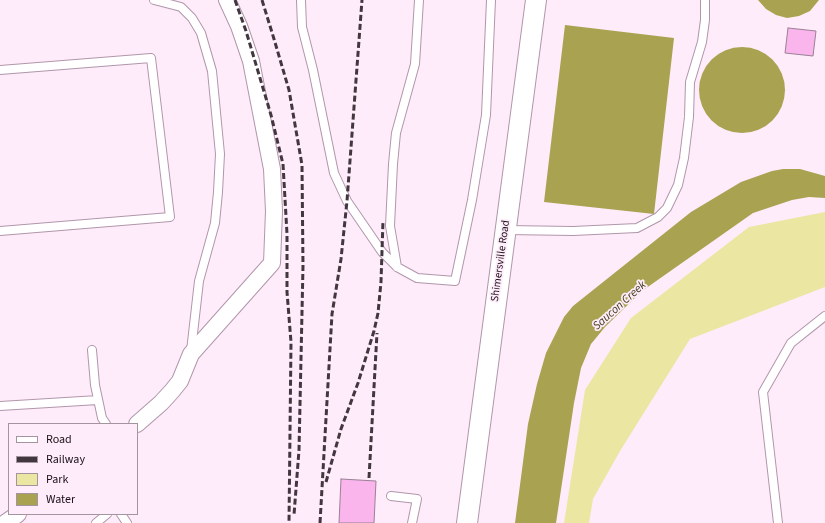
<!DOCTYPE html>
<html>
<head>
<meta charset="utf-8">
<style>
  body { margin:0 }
  #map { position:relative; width:825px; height:523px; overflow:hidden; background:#feecfa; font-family:"Source Sans 3",sans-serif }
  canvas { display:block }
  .legend { position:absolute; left:8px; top:423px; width:130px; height:92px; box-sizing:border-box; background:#feecfa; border:1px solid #a394a0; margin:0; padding:5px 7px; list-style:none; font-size:12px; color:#1b1119 }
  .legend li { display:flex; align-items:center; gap:8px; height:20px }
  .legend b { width:20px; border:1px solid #a394a0 }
</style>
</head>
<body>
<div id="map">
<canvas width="825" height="523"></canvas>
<ul class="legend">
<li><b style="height:5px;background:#fff"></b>Road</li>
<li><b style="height:5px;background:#42363f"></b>Railway</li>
<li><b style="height:11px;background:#ebe6a2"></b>Park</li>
<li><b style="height:11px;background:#a9a250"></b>Water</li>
</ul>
</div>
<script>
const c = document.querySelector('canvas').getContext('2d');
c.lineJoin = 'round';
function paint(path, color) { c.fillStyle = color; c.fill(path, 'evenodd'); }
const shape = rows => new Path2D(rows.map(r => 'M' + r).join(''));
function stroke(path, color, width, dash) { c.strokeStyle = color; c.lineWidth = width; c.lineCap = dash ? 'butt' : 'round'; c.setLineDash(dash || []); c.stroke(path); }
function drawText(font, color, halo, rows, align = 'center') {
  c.font = font + ' "Source Sans 3",sans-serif'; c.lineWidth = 3.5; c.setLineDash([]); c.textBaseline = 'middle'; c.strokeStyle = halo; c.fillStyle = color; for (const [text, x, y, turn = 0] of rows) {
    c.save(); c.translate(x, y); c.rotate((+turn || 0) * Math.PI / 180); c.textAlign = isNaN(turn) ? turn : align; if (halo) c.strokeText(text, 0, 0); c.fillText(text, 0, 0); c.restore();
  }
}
paint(shape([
  [825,212,825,287,690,339,620,451,593,499,589,523,564,523,585,390,631,318,749,227]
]), '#ebe6a2');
paint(shape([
  [758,0,819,0,810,11,799,16,787,18,776,15,766,9],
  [565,25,674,38,654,214,544,202],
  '699 90a43 43 0 1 1 86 0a43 43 0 1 1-86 0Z',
  [783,169,800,169,825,176,825,198,809,197,792,200,753,213,642,291,605,327,591,344,581,368,574,403,556,523,515,523,528,424,537,384,546,353,564,317,573,306,691,212,741,182,772,171]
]), '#a9a250');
const building = shape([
  [788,28,816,31,813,56,785,53,788,28],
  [341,479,376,481,374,523,339,523,341,479]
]);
paint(building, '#f9b5ec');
stroke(building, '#9a8095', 1);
const service = shape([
  [154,0,181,7,192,18,201,33,212,71,220,154,218,192,215,223,199,281,191,351],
  [301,0,302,27,313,70,334,173,347,201,382,252,397,267,417,278,455,281,472,200,486,115,491,0],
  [0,70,151,58,170,217,0,231],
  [506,230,573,231,637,228,658,217,667,208,678,185,684,158,689,117,690,82,702,42,705,20,705,0],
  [397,267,390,226,393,164,396,133,415,64,419,0],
  [92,350,95,385,102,418,106,424],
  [0,406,98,400],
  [391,496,417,499,412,523],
  [121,514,127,523],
  [96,523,107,514],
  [778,523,763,392,791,343,825,316]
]);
const minor = shape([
  [137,424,161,403,172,391,180,381,191,354,272,263,274,211,272,169,251,61,239,26,227,0],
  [5,523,18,514]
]);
const tertiary = shape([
  [467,523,536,0]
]);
stroke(service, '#b196ab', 10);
stroke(minor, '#b196ab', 18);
stroke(tertiary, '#b196ab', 22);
stroke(service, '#fff', 8);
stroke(minor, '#fff', 16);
stroke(tertiary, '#fff', 20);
stroke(shape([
  [235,0,246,31,271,115,283,164,287,234,287,292,291,342,289,523],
  [262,0,274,39,289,90,302,165,303,266,299,450,294,515],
  [369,478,377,333],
  [326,482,341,429,358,383,374,331,378,313,381,282,383,221],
  [320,523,332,314,341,259,347,201,362,0]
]), '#42363f', 3, [6, 3]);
drawText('11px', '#1b1119', '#feecfa', [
  ["Shimersville Road",501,261,-82]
]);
drawText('italic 12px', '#413e1a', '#feecfa', [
  ["Saucon Creek",620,306,-42]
]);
</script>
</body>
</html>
